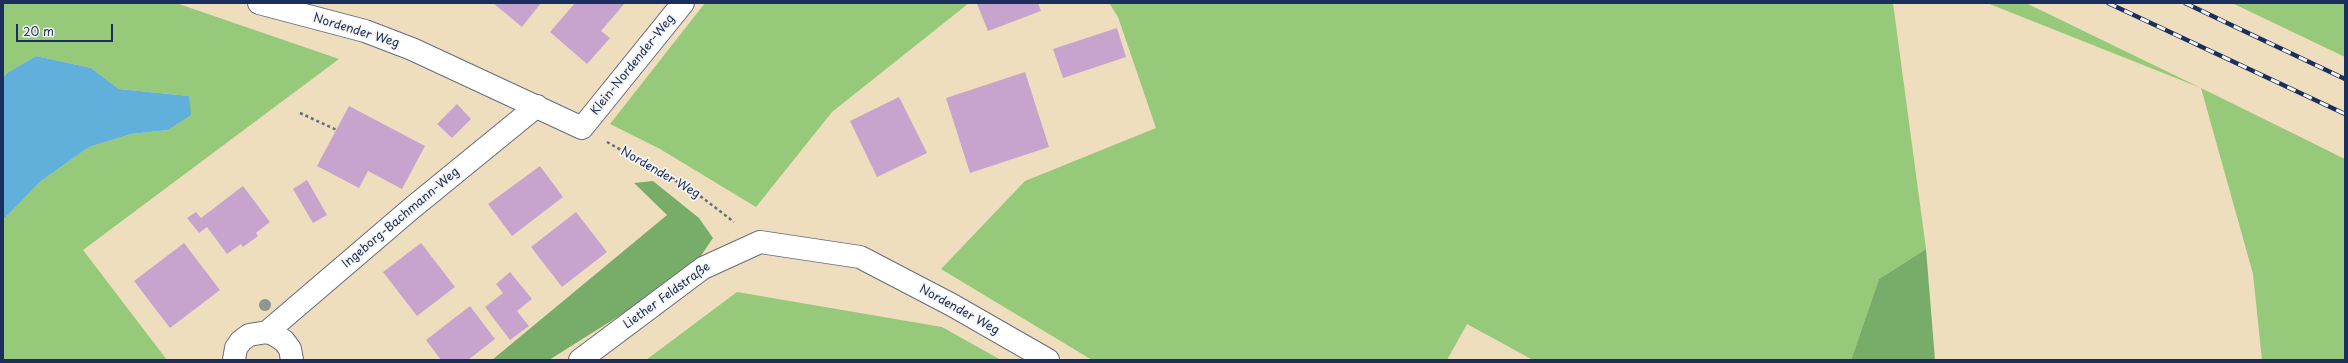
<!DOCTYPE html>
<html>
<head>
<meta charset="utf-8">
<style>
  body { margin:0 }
  #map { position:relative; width:2348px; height:363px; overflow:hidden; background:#efdebe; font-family:"Playpen Sans",sans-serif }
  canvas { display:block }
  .frame { position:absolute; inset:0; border:4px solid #1b2f5e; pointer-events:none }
  .scale { position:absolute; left:16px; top:24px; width:97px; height:18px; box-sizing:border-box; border:2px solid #1b2f5e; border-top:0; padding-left:5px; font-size:12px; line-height:14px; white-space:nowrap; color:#1b2f5e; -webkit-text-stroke:3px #f6f6f2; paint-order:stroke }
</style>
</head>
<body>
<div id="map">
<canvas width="2348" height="363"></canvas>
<div class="frame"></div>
<div class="scale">20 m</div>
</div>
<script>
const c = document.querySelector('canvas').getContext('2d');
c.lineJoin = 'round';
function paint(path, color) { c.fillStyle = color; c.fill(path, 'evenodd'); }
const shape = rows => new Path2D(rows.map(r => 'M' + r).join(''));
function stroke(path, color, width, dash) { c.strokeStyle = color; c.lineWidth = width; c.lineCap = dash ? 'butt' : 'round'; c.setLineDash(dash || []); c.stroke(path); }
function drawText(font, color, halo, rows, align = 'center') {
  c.font = font + ' "Playpen Sans",sans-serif'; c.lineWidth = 3.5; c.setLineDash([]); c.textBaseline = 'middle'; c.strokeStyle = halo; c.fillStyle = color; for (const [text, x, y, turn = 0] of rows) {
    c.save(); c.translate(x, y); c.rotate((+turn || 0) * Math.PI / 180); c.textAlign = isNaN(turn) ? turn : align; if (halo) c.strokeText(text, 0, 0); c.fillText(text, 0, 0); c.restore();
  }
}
paint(shape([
  [3,3,176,3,339,59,83,250,167,360,3,360,3,220,41,181,89,147,131,134,168,130,190,115,189,96,119,89,91,68,36,56,7,73,3,77],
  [705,3,969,3,832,112,756,207,660,149,610,124],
  [1109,3,1893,3,1926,249,1879,279,1851,360,1533,360,1467,324,1447,360,1092,360,941,269,1025,181,1156,128,1118,17],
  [1987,3,2026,3,2201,88,2345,159,2345,360,2262,360,2253,274,2201,88],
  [2232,3,2345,3,2345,57],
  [737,292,942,327,1001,360,646,360]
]), '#96c979');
paint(shape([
  [653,181,699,218,713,238,696,263,670,284,549,360,492,360,667,215,634,183],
  [1926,249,1935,360,1851,360,1879,279]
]), '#78ad69');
paint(shape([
  [36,56,91,68,119,89,189,96,191,115,168,130,131,134,89,147,41,181,3,220,3,77,7,73]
]), '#61afdb');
paint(shape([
  [493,3,541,3,522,27],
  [575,3,625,3,601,31,610,38,587,64,550,32],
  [980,3,1038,3,1041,11,988,31,977,4],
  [1117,28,1126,57,1063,78,1053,49],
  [1025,72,1049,147,970,173,946,98],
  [899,97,927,153,877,177,850,121],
  [457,104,471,119,452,138,437,124],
  [349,106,425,146,402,189,368,171,359,188,317,166],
  [540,166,563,197,512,236,488,204],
  [307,180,327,215,313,223,293,189],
  [243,186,270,222,256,233,258,236,243,247,241,244,227,254,207,227,199,233,187,218,196,212,201,218],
  [576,212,607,252,562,287,531,247],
  [184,243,220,290,170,328,134,281],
  [421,243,455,287,417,316,383,272],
  [510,272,532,299,517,311,529,326,510,340,485,307,503,293,496,284],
  [470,306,495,339,468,360,441,360,426,340]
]), '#c7a4ce');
const street = shape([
  [259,3,365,31,412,49,582,128,683,3],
  [267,332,412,208,537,106],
  [234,360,236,348,241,341,249,335,267,332,275,335,284,341,290,349,292,360],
  [580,360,703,268,760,242,860,257,952,305,1048,360]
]);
stroke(street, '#656c80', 24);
stroke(shape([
  [300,113,337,130],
  [607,142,695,192,734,222]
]), '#656c80', 2.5, [3, 3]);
stroke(street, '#fff', 22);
const rail = shape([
  [2108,3,2345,114],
  [2185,3,2345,79]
]);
stroke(rail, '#1b2f5e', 4.5);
stroke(rail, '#f6f6f2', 3, [9]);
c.fillStyle = '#8f978e';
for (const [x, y] of [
  [265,305]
]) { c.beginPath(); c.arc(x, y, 6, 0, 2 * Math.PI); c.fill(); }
drawText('12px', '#1b2f5e', '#f6f6f2', [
  ["Nordender Weg",356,31,17],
  ["Klein-Nordender-Weg",633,65,-51],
  ["Nordender Weg",660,173,30],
  ["Ingeborg-Bachmann-Weg",401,218,-40],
  ["Liether Feldstraße",667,296,-36],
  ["Nordender Weg",959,310,29]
]);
</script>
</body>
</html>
